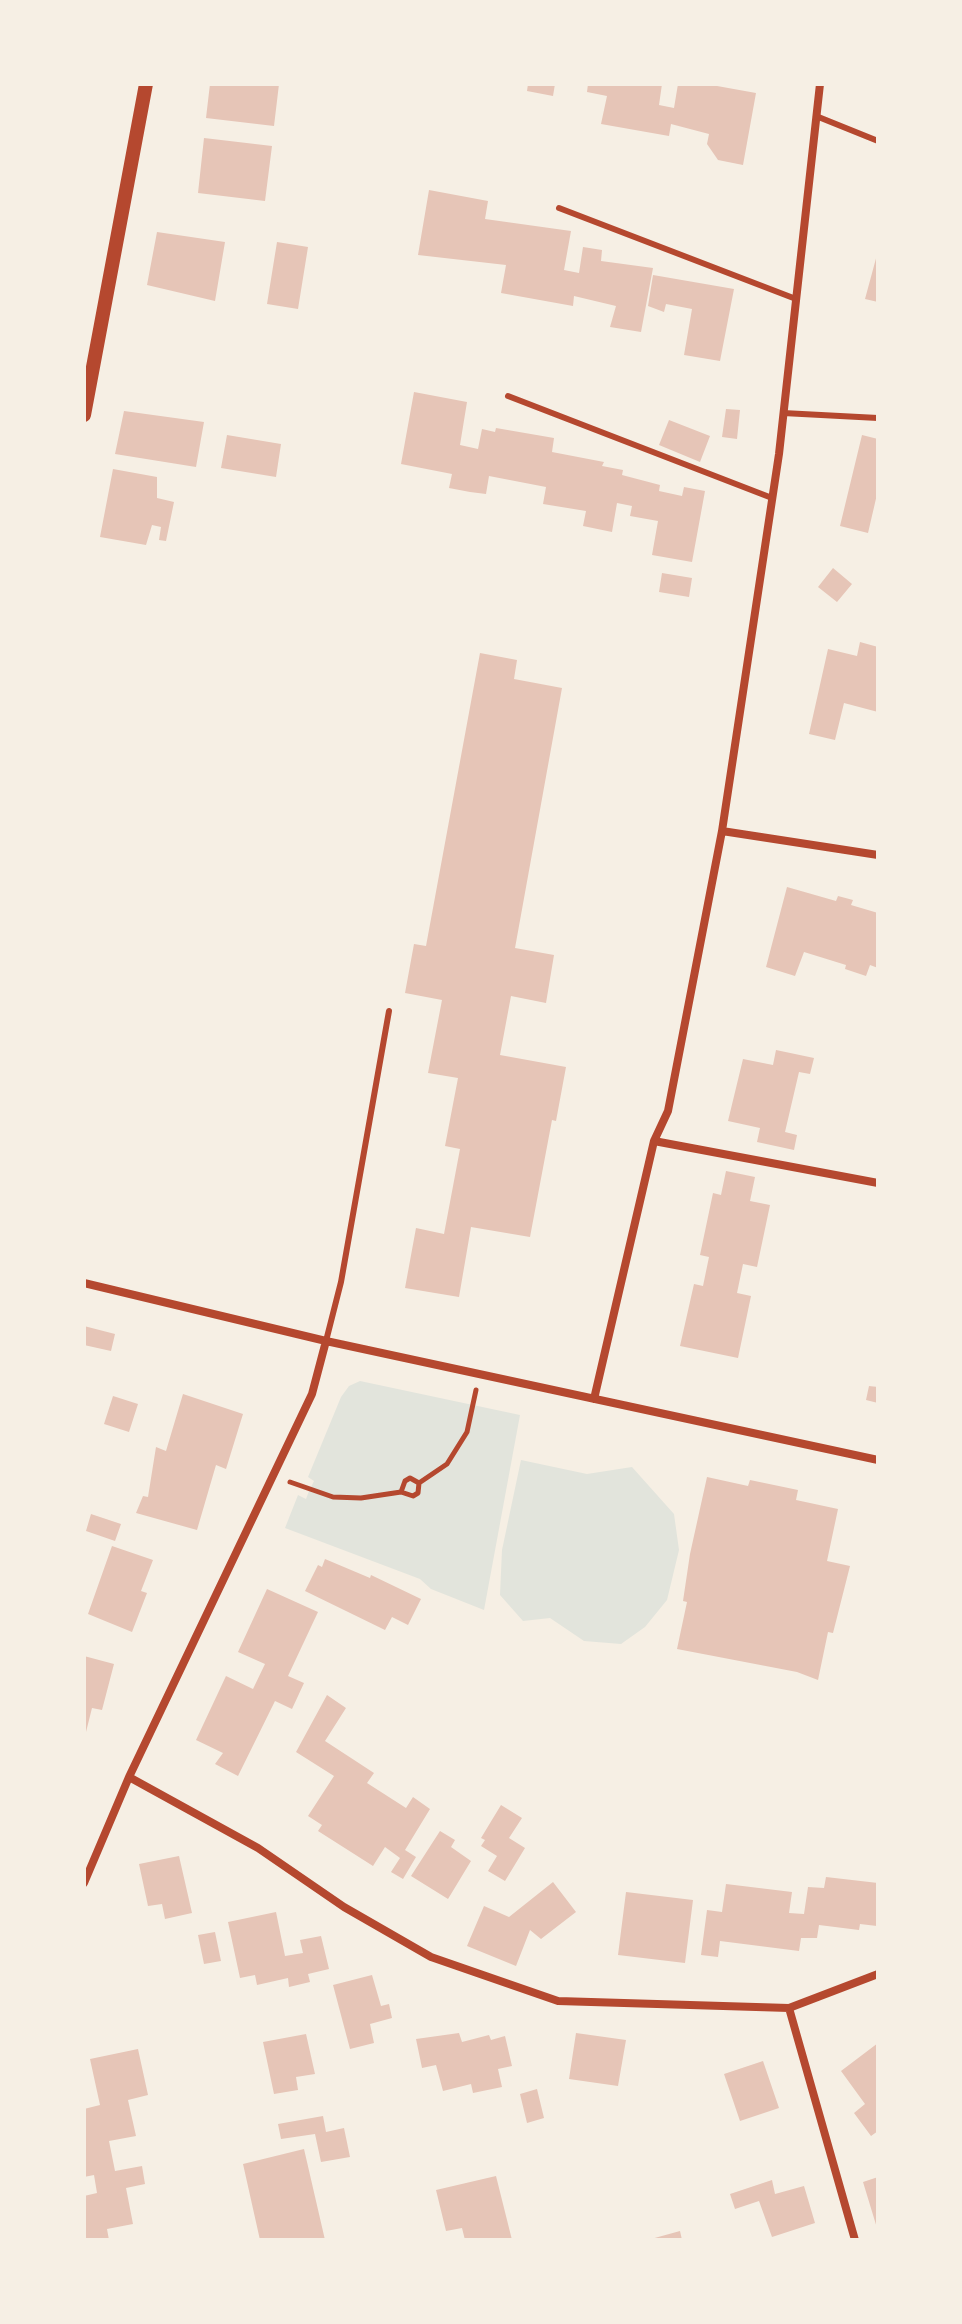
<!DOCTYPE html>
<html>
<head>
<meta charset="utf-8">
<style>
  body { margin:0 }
  #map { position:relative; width:962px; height:2324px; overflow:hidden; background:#f6efe4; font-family:"Alegreya Sans",sans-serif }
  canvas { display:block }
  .frame { position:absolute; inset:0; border:86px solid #f6efe4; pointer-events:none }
</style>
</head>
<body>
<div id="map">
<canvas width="962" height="2324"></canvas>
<div class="frame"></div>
</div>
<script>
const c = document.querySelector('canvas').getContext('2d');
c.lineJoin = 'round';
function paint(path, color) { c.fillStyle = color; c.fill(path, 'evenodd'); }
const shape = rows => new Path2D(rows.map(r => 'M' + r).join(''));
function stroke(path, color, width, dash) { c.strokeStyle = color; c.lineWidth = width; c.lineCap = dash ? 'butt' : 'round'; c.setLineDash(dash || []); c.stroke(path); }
paint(shape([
  [360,1381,520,1415,484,1610,431,1589,420,1579,285,1528,298,1495,306,1499,309,1491,314,1481,308,1477,341,1397,349,1386],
  [521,1460,587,1474,632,1467,674,1514,679,1550,667,1600,645,1627,621,1644,584,1641,550,1618,523,1621,500,1595,502,1550]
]), '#e2e4dc');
paint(shape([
  [210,84,279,84,274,126,206,118],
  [528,84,555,84,553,96,527,91],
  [588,84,662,84,659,105,674,108,678,84,706,84,756,93,743,165,718,160,707,144,709,134,671,124,669,136,601,124,607,96,587,92],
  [204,138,272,146,265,201,198,193],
  [429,190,488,201,485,219,571,231,564,270,579,273,583,247,602,250,601,261,653,268,641,332,610,327,616,306,574,296,573,306,501,293,506,265,418,255],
  [157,232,225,242,215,301,147,285],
  [277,242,308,247,298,309,267,304],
  [878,251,878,302,865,299],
  [653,275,734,289,720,361,684,355,692,309,666,304,664,312,648,306],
  [414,392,467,402,460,445,478,449,482,429,495,432,496,428,554,438,552,452,604,462,602,466,623,470,622,475,660,485,659,491,682,496,684,487,705,491,692,562,652,555,658,521,630,516,632,506,617,503,612,532,583,526,586,511,543,504,546,487,489,476,486,494,470,492,449,488,452,474,401,464],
  [726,409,740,410,737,439,722,437],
  [124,411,204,422,196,467,115,454],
  [669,420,710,436,700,462,659,445],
  [227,435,281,444,276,477,221,468],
  [862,435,878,439,878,490,868,533,840,526],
  [113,469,157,477,157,498,174,502,166,541,159,540,161,527,152,525,146,545,100,537],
  [833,568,852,584,837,602,818,587],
  [662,573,692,578,689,597,659,592],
  [860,642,878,647,878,712,844,703,835,740,809,734,828,649,857,656],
  [480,653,517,660,514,679,562,688,515,948,554,955,546,1003,511,996,500,1055,566,1067,556,1121,552,1120,530,1237,471,1227,459,1297,405,1288,416,1228,444,1234,460,1149,445,1146,458,1078,428,1073,442,1000,405,993,414,944,426,946],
  [787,887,836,901,838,896,853,900,851,905,878,913,878,968,870,965,866,976,845,969,846,965,804,952,795,976,766,967],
  [776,1050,814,1058,810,1074,799,1072,785,1132,797,1135,794,1150,757,1142,760,1128,728,1121,743,1059,773,1065],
  [726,1171,755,1177,750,1201,770,1205,757,1267,743,1264,737,1293,751,1296,738,1358,680,1346,694,1284,703,1286,709,1257,700,1255,713,1193,721,1195],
  [84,1326,115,1334,111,1351,84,1345],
  [869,1386,878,1387,878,1403,866,1400],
  [183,1394,243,1414,226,1469,216,1465,197,1530,136,1513,143,1496,148,1497,156,1447,166,1451],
  [113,1396,138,1404,129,1432,104,1424],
  [707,1477,748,1486,750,1480,798,1490,796,1500,838,1509,827,1561,850,1566,833,1633,828,1632,818,1680,797,1672,677,1649,687,1602,683,1601,690,1554],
  [91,1514,121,1524,115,1541,86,1531],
  [112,1546,153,1560,141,1591,147,1593,132,1632,88,1614],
  [325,1559,370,1578,371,1575,421,1599,408,1625,392,1617,385,1630,305,1591,318,1565,322,1567],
  [267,1589,318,1612,288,1676,304,1683,292,1709,275,1701,238,1776,215,1764,223,1753,196,1740,226,1676,253,1689,265,1664,238,1652],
  [84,1656,114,1664,102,1710,92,1708,85,1736],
  [327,1695,346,1708,325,1741,374,1773,367,1783,406,1808,413,1797,430,1809,405,1850,416,1857,403,1879,391,1872,400,1858,385,1847,373,1866,318,1831,322,1825,308,1816,334,1776,296,1752],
  [501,1805,522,1818,509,1838,525,1848,505,1881,488,1871,497,1856,481,1846,485,1840,481,1838],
  [440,1831,455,1840,451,1847,471,1861,448,1899,411,1876],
  [179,1856,192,1913,165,1919,162,1904,148,1906,139,1864],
  [826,1877,878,1883,877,1926,860,1924,859,1930,819,1925,817,1938,801,1938,799,1951,720,1941,718,1957,701,1955,707,1910,722,1912,726,1884,792,1892,789,1913,804,1914,808,1887,824,1888],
  [553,1882,576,1912,541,1939,530,1930,516,1966,467,1946,484,1906,509,1917],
  [626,1892,693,1900,685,1963,618,1955],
  [276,1912,285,1956,303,1953,300,1940,321,1936,329,1969,308,1974,310,1982,289,1987,288,1978,257,1985,255,1975,240,1978,228,1922],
  [215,1932,221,1961,204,1964,198,1935],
  [372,1975,381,2006,389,2004,392,2018,370,2024,374,2043,350,2049,333,1985],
  [459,2033,462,2042,489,2035,491,2040,505,2036,512,2066,498,2069,502,2087,473,2093,471,2084,443,2091,436,2065,422,2068,416,2039],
  [576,2033,626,2040,618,2086,569,2079],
  [306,2034,315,2074,296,2077,298,2090,274,2094,263,2042],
  [878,2043,878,2131,871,2136,854,2113,865,2104,841,2071],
  [138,2049,148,2095,128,2100,136,2136,109,2141,115,2171,142,2166,145,2184,126,2188,133,2224,107,2229,109,2240,84,2240,84,2196,97,2193,94,2175,84,2177,84,2109,100,2105,90,2059],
  [763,2061,779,2108,740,2121,724,2074],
  [537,2089,544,2118,527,2123,520,2094],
  [323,2116,326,2132,344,2128,350,2157,321,2162,315,2134,281,2139,278,2124],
  [304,2149,325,2240,260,2240,243,2164],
  [496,2176,512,2240,465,2240,462,2228,446,2231,436,2190],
  [878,2177,878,2228,877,2228,863,2182],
  [772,2180,775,2194,804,2186,815,2223,772,2237,759,2201,735,2209,730,2194],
  [680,2231,682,2240,651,2240,651,2239]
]), '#e6c5b7');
stroke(shape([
  [290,1482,333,1497,361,1498,401,1492,413,1496,418,1493,419,1483,447,1464,467,1432,476,1390],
  [401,1492,405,1481,410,1478,419,1483]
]), '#b5482f', 5);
stroke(shape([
  [816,116,878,141],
  [559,208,796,299],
  [508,396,772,498],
  [783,413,878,418],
  [326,1341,341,1282,389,1011]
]), '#b5482f', 6);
stroke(shape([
  [722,831,878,855],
  [654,1141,878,1183],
  [84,1283,326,1341,878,1460],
  [594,1399,654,1141,668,1111,722,831,779,454,820,84],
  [129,1777,258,1848,344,1907,431,1957,558,2001,789,2008,878,1974],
  [84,1883,129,1777,312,1394,326,1341],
  [789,2008,855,2240]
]), '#b5482f', 8);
stroke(shape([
  [84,415,146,84]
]), '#b5482f', 14);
</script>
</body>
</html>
